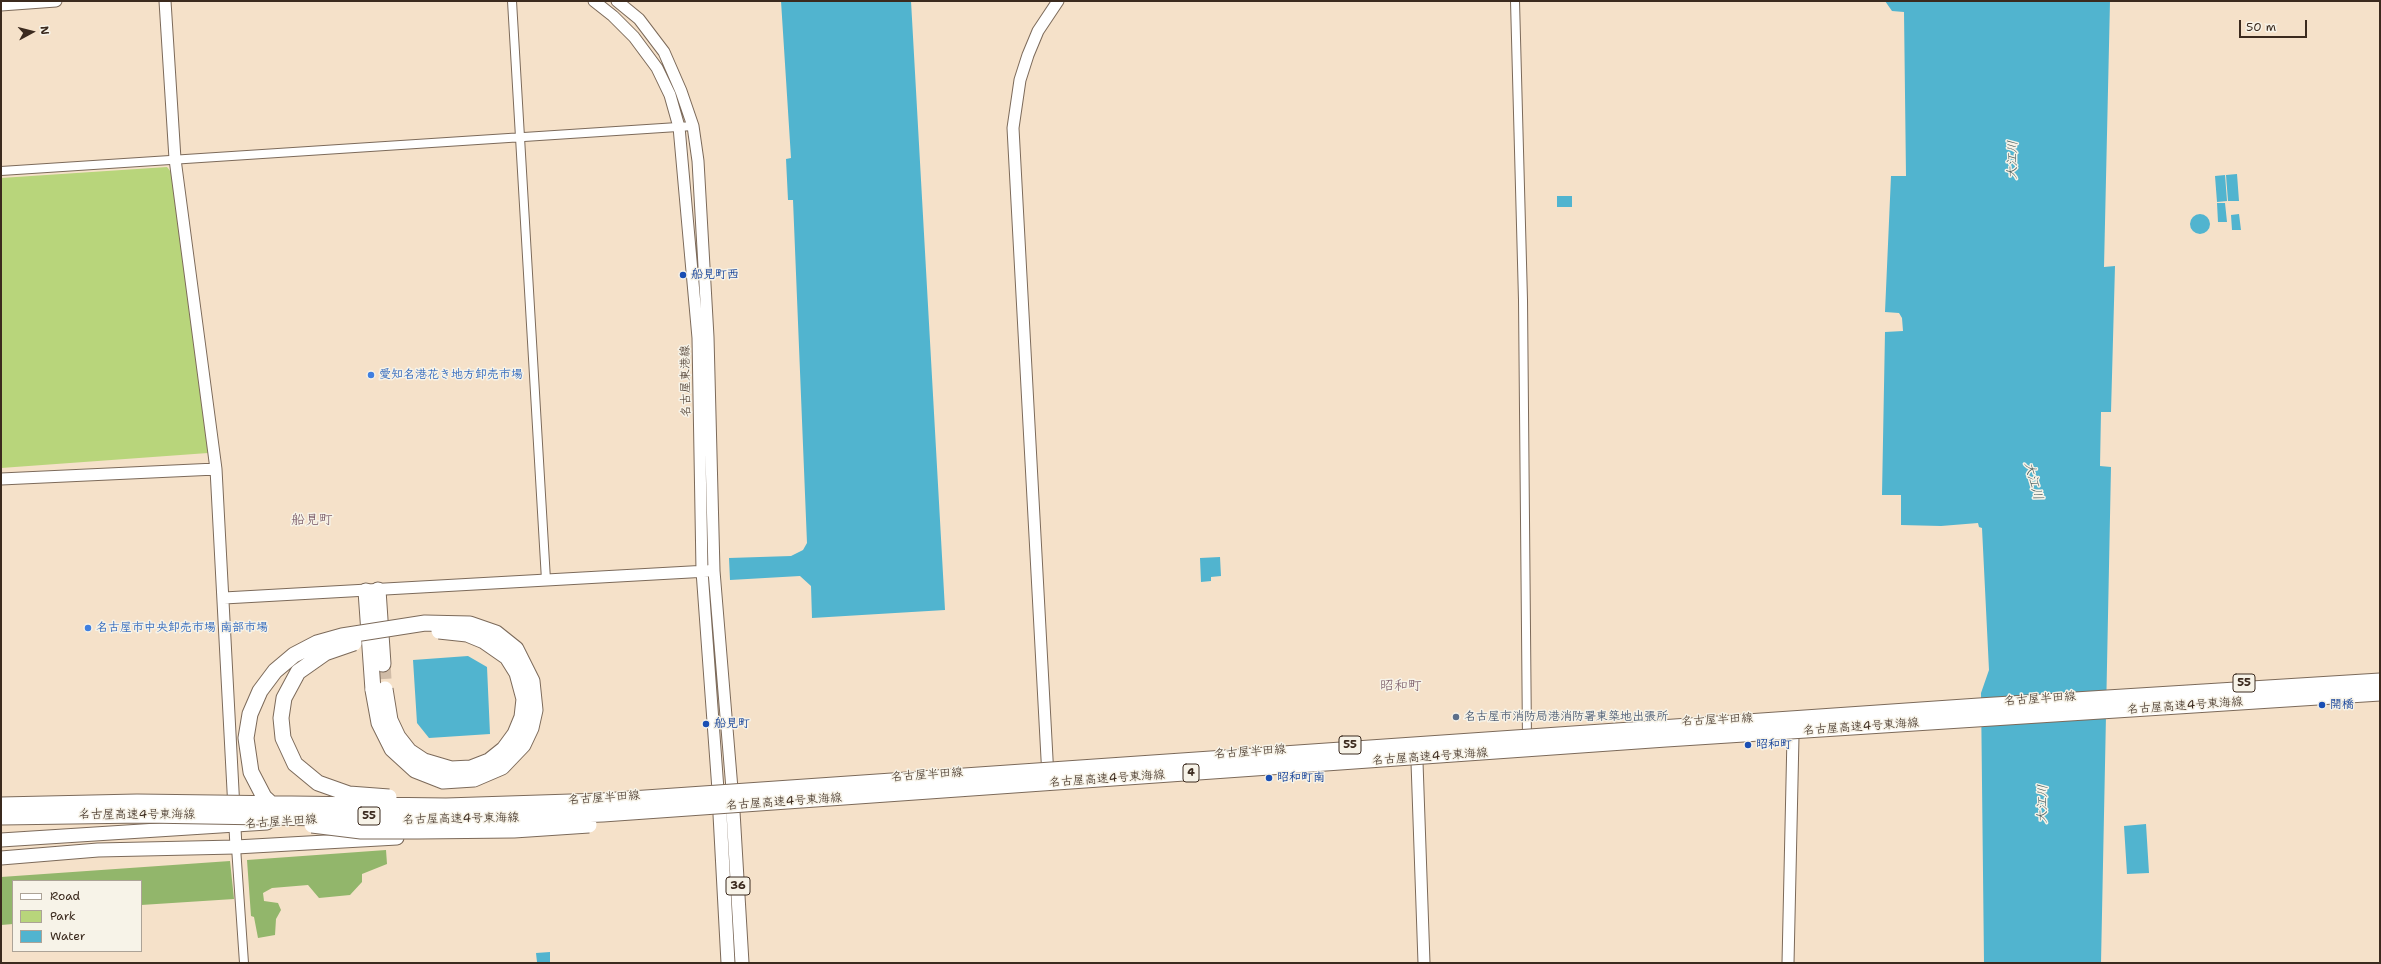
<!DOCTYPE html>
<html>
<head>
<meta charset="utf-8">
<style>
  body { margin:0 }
  #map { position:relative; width:2381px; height:964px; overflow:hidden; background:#f5e1c9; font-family:"Shantell Sans",sans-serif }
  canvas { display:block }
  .frame { position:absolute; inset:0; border:2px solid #3b2a1e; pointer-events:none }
  .legend { position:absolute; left:12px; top:880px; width:130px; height:72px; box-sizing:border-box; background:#f7f3e8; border:1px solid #aca397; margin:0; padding:5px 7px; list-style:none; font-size:12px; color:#3b2a1e }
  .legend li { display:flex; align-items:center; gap:8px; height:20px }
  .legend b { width:20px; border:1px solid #aca397 }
  .north { position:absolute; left:12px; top:12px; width:40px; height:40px; -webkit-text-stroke:3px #f7f3e8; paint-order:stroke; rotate:83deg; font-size:11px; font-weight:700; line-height:16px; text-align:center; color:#3b2a1e }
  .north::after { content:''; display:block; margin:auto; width:14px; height:18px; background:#3b2a1e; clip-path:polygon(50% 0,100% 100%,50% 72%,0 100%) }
  .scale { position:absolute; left:2239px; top:20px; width:68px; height:18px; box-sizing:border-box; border:2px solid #3b2a1e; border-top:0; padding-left:5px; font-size:12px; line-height:14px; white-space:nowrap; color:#3b2a1e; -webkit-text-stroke:3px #f7f3e8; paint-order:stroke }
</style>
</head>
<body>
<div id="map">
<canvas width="2381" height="964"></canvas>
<div class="frame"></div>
<ul class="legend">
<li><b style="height:5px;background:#fff"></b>Road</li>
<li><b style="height:11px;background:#b8d57b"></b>Park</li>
<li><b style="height:11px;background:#51b4cf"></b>Water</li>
</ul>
<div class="north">N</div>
<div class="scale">50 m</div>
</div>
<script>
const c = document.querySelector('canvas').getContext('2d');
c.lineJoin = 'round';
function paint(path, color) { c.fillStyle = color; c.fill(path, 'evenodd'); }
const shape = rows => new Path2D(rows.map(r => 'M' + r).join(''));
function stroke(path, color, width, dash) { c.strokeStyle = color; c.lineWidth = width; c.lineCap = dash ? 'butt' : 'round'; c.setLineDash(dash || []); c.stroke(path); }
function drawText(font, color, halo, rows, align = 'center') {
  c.font = font + ' "Shantell Sans","Klee One",sans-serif'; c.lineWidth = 3; c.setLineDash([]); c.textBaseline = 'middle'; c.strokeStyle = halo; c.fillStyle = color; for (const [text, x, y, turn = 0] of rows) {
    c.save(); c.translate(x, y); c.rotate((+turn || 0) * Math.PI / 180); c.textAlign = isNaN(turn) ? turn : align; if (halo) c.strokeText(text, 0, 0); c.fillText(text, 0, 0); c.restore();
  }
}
paint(shape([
  [167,167,171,172,208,453,1,468,1,178]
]), '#b8d57b');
paint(shape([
  [386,850,387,864,362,874,362,882,350,895,319,898,308,885,272,888,263,893,264,901,278,903,281,910,276,919,275,935,258,938,254,917,251,916,247,860],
  [230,861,234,899,141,905,141,881,13,881,13,924,1,925,1,877]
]), '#92b66b');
paint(shape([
  [781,1,911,1,945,610,812,618,811,586,800,576,730,580,729,558,791,556,803,550,807,543,793,200,788,200,786,159,791,158],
  [1885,1,2110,1,2104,267,2115,266,2111,412,2101,412,2100,466,2111,467,2101,963,1984,963,1981,693,1989,670,1982,528,1979,527,1978,523,1941,526,1901,525,1901,495,1882,495,1885,332,1903,331,1902,318,1899,313,1885,312,1891,176,1906,176,1904,12,1892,11],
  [2237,174,2239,201,2228,201,2226,175],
  [2225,175,2227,201,2217,202,2215,176],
  [1557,196,1572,196,1572,207,1557,207],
  [2217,203,2225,203,2227,222,2218,222],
  '2190 224a10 10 0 1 1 20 0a10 10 0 1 1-20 0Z',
  [2239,214,2241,230,2232,230,2231,215],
  [1220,557,1221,576,1211,577,1211,581,1201,582,1200,558],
  [468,656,487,667,490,734,429,738,417,723,413,660],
  [2146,824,2149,873,2127,874,2124,826],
  [550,952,550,962,537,962,536,953]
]), '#51b4cf');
stroke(shape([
  [383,664,384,679]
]), '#d0bca7', 15, [15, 8]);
const street = shape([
  [512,1,546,580],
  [1515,1,1523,300,1527,740],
  [1,171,693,126],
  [236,847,244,963]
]);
const secondary = shape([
  [165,1,175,159,216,469,236,847],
  [594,1,613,16,634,37,657,68,670,95,679,127,698,338,702,571,718,790],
  [617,1,639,19,664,52,681,91,693,126,698,161,708,337,714,571,732,789],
  [1,5,56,1],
  [1,479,216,469],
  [224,598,708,571],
  [1417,762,1424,963],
  [1048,777,1013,128,1020,80,1028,55,1038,31,1058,1],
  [1788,963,1793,736]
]);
const primary = shape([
  [732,795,742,963],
  [719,796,728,963],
  [1,840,267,823],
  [1,858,98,850,236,847,397,838]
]);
const highway = shape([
  [378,590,383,664],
  [366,591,373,690]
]);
stroke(street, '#7c6a5a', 10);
stroke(secondary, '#7c6a5a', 13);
stroke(primary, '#7c6a5a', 15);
stroke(highway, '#7c6a5a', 17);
stroke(street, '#fff', 8);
stroke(secondary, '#fff', 11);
stroke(primary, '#fff', 13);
stroke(highway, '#fff', 15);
const highwayBridge = shape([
  [354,643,325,653,298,672,284,698,281,718,283,738,295,764,318,783,349,794,389,797],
  [385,689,390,720,398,737,409,751,424,761,451,769,471,768,489,761,504,749,515,734,522,717,524,699,517,673,507,657,484,641,467,634,439,631],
  [1,805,137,802,446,806,602,801,1979,706,2380,681],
  [276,808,264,797,251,772,246,738,250,714,260,691,275,671,294,655,317,643,342,636,425,623,470,624,496,633,516,649,532,681,535,710,531,728,523,745,502,767,474,779,443,781,415,770,392,749,379,723,373,690],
  [1,817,144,815,447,820,603,814,1666,739,2380,693],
  [312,825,361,831,418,831,514,830,589,825]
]);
stroke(highwayBridge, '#7c6a5a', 17, []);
stroke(highwayBridge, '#fff', 15);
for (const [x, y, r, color] of [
  [683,275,4,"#1a4fb4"],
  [371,375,4,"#3f7fe0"],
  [88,628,4,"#3f7fe0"],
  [2322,705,4,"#1a4fb4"],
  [1456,717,4,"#5c6f8a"],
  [706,724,4,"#1a4fb4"],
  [1748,745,4,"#1a4fb4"],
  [1269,778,4,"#1a4fb4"]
]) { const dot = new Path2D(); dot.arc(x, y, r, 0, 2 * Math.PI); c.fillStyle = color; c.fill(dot); stroke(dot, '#f7f3e8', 1.5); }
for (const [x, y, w] of [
  [2244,683,22],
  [1350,745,22],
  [1191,773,16],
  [369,816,22],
  [738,886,24]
]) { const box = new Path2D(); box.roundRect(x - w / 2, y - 9, w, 18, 3); c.fillStyle = '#f7f3e8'; c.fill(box); stroke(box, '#3b2a1e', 1); }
drawText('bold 11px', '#3b2a1e', null, [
  ["55",2244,683],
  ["55",1350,745],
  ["4",1191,773],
  ["55",369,816],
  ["36",738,886]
]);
drawText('bold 12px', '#164399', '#f7f3e8', [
  ["船見町西",691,275],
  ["開橋",2330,705],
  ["船見町",714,724],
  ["昭和町",1756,745],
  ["昭和町南",1277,778]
], 'left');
drawText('bold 12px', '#366cbe', '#f7f3e8', [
  ["愛知名港花き地方卸売市場",379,375],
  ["名古屋市中央卸売市場 南部市場",96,628]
], 'left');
drawText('12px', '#3b2a1e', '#f7f3e8', [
  ["名古屋東港線",686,381,-91],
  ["名古屋半田線",2040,699,-4],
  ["名古屋高速4号東海線",2185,706,-4],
  ["名古屋半田線",1717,720,-3],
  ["名古屋高速4号東海線",1861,727,-4],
  ["名古屋半田線",1250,752,-4],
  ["名古屋高速4号東海線",1430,757,-4],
  ["名古屋半田線",927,775,-4],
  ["名古屋高速4号東海線",1107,779,-4],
  ["名古屋半田線",604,798,-4],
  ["名古屋高速4号東海線",784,802,-4],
  ["名古屋高速4号東海線",137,815],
  ["名古屋高速4号東海線",461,819,-1],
  ["名古屋半田線",281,822,-4]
]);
drawText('bold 12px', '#4e5e75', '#f7f3e8', [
  ["名古屋市消防局港消防署東築地出張所",1464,717]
], 'left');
drawText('italic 13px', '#435a5c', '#f7f3e8', [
  ["大江川",2013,160,-89],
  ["大江川",2033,481,75],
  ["大江川",2043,804,-89]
]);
drawText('14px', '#765664', '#f7f3e8', [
  ["船見町",312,520],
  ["昭和町",1401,686]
]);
</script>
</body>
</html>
